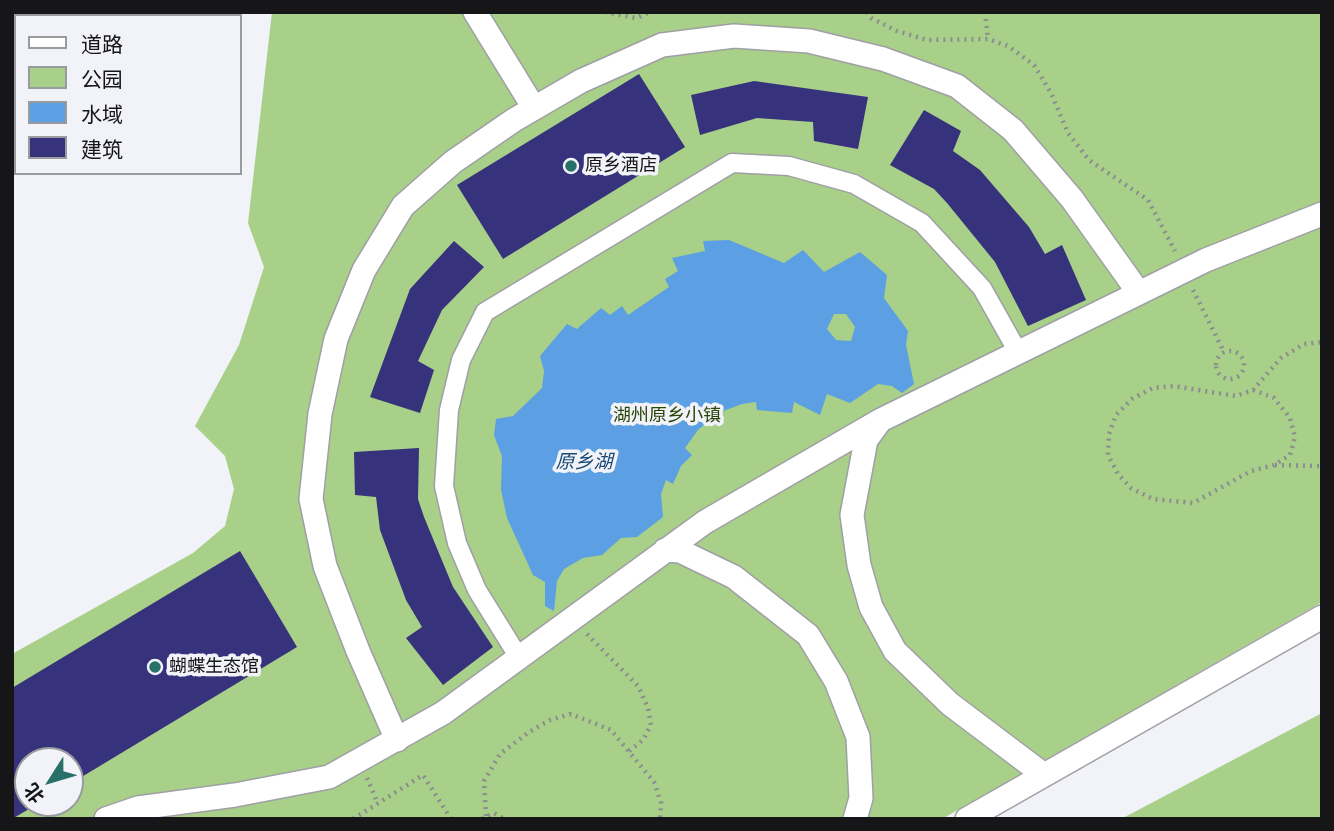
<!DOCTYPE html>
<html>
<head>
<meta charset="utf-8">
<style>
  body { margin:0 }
  #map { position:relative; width:1334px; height:831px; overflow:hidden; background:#f2f3f9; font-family:"PT Sans","Noto Sans SC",sans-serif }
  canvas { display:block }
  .frame { position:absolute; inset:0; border:14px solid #161619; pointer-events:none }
  .legend { position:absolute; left:14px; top:14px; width:228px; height:161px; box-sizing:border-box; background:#f2f3f9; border:2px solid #9a9b9f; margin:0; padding:9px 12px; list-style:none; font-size:21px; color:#161619 }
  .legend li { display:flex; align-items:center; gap:14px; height:35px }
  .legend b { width:35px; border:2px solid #9a9b9f }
  .north { position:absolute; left:14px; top:747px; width:70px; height:70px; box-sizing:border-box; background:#f2f3f9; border:2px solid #9a9b9f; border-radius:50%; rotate:233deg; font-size:19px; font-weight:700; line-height:28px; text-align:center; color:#161619 }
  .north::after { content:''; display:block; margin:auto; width:24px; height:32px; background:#287069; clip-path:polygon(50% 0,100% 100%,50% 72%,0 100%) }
</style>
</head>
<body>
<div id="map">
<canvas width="1334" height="831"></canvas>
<div class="frame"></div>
<ul class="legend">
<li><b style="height:9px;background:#fff"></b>道路</li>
<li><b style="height:19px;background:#a8d088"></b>公园</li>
<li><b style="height:19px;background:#5c9fe3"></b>水域</li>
<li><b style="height:19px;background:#37327c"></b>建筑</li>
</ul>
<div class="north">北</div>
</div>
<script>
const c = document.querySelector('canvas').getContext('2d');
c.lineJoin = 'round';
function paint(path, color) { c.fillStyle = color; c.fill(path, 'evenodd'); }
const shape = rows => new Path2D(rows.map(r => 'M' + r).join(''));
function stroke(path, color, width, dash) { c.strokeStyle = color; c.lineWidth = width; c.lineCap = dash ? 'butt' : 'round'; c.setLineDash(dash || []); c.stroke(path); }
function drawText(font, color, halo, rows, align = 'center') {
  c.font = font + ' "PT Sans","Noto Sans SC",sans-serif'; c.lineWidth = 7; c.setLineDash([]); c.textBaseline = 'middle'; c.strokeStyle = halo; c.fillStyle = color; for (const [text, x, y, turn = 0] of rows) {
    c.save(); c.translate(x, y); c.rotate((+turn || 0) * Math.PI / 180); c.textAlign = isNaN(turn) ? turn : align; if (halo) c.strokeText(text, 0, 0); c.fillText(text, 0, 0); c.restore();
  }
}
paint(shape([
  [272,12,1322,12,1322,602,942,819,12,819,12,654,193,553,225,526,234,489,225,456,195,426,239,345,264,267,248,223],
  [28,761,70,761,70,803,28,803],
  [1322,713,1322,819,1121,819]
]), '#a8d088');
paint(shape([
  [729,240,784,263,803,250,824,272,860,252,887,275,884,298,908,331,906,345,914,384,902,393,892,386,878,384,850,403,827,394,820,415,794,402,792,413,757,410,756,402,742,404,718,413,698,430,685,448,692,455,681,466,673,484,666,480,661,494,663,517,637,537,621,538,602,555,583,558,564,569,557,581,554,611,545,606,545,582,533,575,507,518,501,490,502,456,494,435,496,419,513,416,542,388,544,371,540,356,567,324,577,329,601,308,610,315,622,306,628,315,669,287,665,279,678,271,672,258,705,251,703,241],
  [834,314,846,314,855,327,851,341,836,340,827,329]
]), '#5c9fe3');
paint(shape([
  [639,74,685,147,503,259,457,185],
  [754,81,868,97,858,149,814,141,813,122,757,118,700,135,691,95],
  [924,110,961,131,953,151,980,170,1029,227,1045,254,1062,245,1086,300,1028,326,995,262,947,203,934,189,890,165],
  [454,241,484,267,442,310,418,361,434,370,420,413,370,397,410,289],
  [419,448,418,499,424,517,453,587,493,647,443,685,406,638,422,627,406,600,380,530,376,497,355,495,354,452],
  [240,551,297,647,70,784,70,761,28,761,28,803,39,803,12,819,12,688]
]), '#37327c');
const pedestrian = shape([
  [518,656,477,590,457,543,444,486,449,410,461,360,485,312,732,163,789,166,854,184,922,223,982,288,1018,352]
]);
const minor = shape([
  [475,12,534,108],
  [880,421,866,440,852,515,859,565,871,607,895,651,950,704,1044,775],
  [665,550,680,551,734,577,808,635,836,681,858,737,861,798,855,819],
  [397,740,358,651,325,566,311,499,320,414,336,339,364,270,403,206,453,162,514,120,581,81,662,45,734,36,809,41,883,59,957,86,1013,130,1072,199,1139,293],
  [106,819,138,808,235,795,329,777,443,713,705,522,881,420,1206,260,1322,214],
  [967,819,1322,617]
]);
stroke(pedestrian, '#9f9fa5', 21);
stroke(minor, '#9f9fa5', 26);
stroke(shape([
  [605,12,636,18,650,12],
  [867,12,871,18,897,31,927,40,988,39,1008,46,1034,65,1051,93,1068,133,1089,160,1148,200,1175,251],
  [985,12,988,39],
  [1193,290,1224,352],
  '1216 365a14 14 0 1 1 28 0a14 14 0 1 1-28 0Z',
  [1253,390,1274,398,1290,418,1295,437,1290,455,1274,465,1251,471,1193,503,1153,499,1131,488,1118,474,1108,455,1109,434,1116,415,1132,399,1153,388,1173,386,1236,396,1253,390,1281,358,1304,344,1322,342],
  [1275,465,1322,466],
  [587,634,638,686,648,708,651,725,643,740,629,751],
  [367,778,378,804],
  [486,816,484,781,500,754,529,732,550,720,571,714,611,730,654,782,661,803,660,819],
  [353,819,423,775,451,819],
  [482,819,494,813,504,819]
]), '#8c8c91', 4.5, [2, 5]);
stroke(pedestrian, '#fff', 18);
stroke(minor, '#fff', 23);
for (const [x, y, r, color] of [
  [571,166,7,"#287069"],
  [155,667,7,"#287069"]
]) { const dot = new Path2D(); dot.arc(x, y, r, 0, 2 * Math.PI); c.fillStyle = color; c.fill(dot); stroke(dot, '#f2f3f9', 2.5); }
drawText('18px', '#161619', '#f2f3f9', [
  ["原乡酒店",585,166],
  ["蝴蝶生态馆",169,667]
], 'left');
drawText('18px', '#294508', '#f2f3f9', [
  ["湖州原乡小镇",667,416]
]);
drawText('italic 19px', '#184874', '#f2f3f9', [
  ["原乡湖",584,463]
]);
</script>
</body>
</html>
